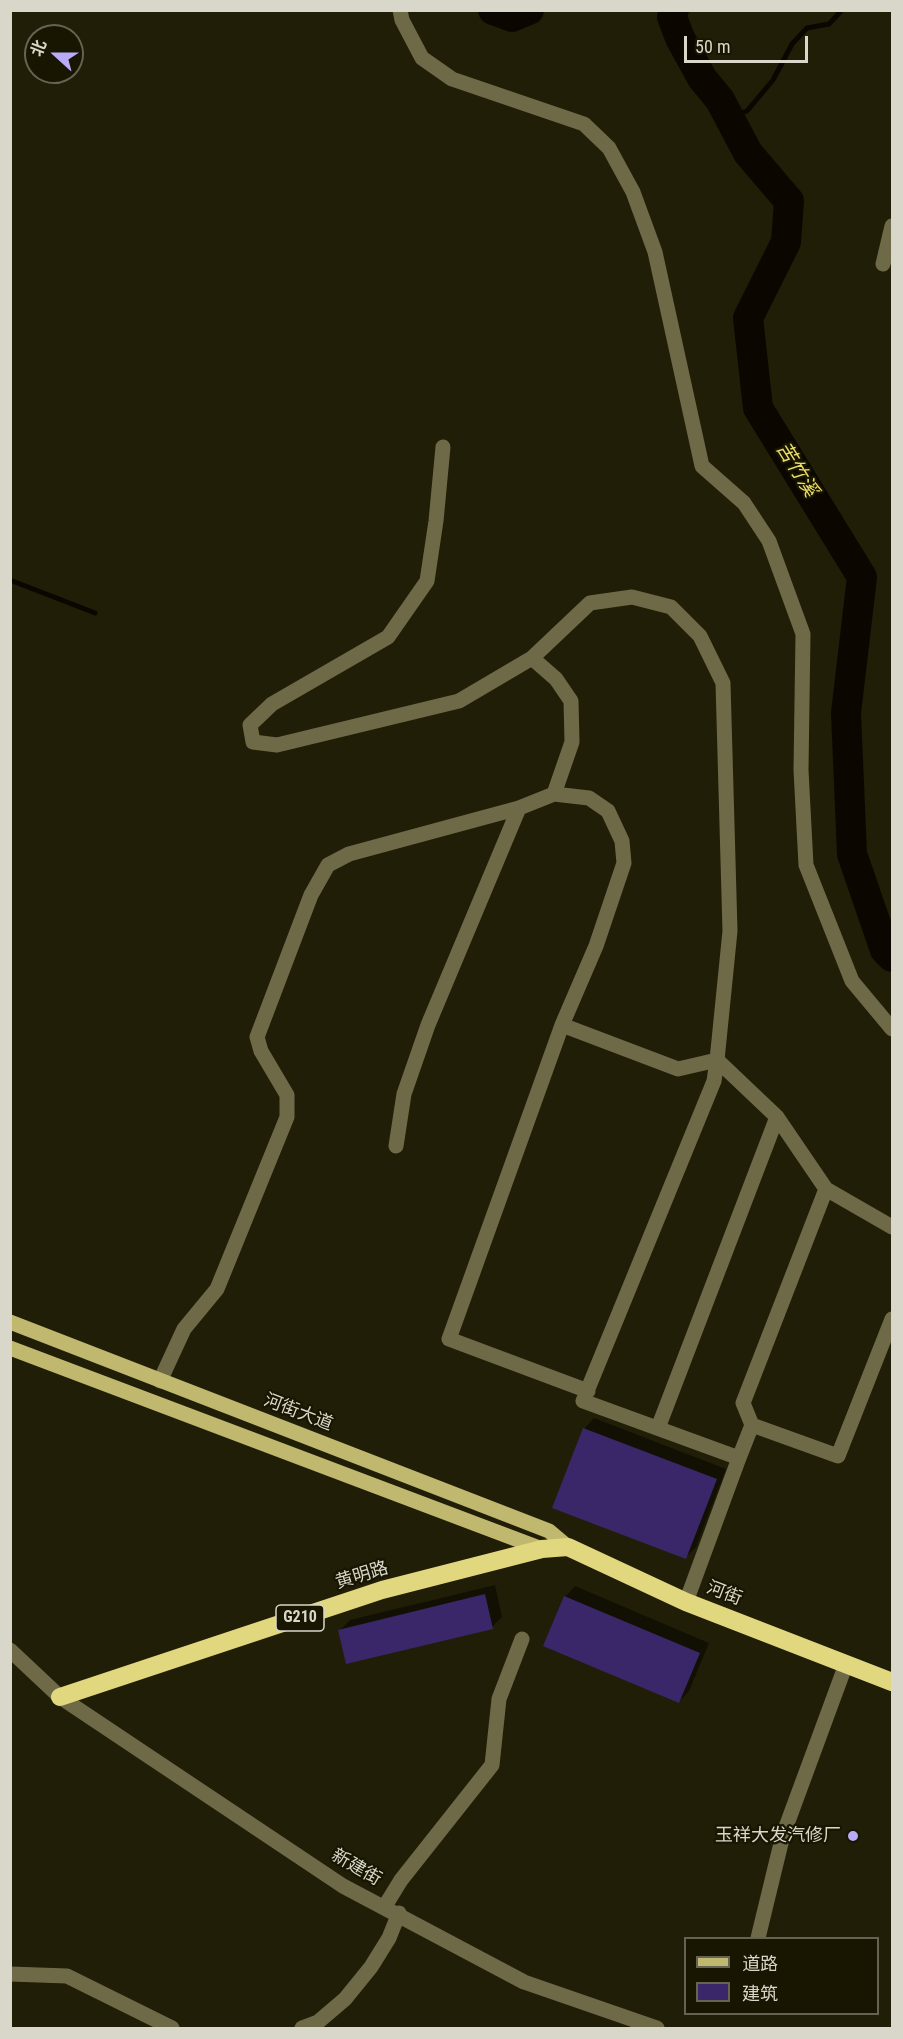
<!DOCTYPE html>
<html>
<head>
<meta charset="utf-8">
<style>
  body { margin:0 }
  #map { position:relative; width:903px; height:2039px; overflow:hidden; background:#211e07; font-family:"Roboto Condensed","Noto Sans SC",sans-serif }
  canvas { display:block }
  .frame { position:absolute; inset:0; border:12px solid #d8d7c9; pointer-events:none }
  .legend { position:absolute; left:684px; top:1937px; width:195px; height:78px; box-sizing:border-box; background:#181501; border:2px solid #656351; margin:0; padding:8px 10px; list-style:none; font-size:18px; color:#d8d7c9 }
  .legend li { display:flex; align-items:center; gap:12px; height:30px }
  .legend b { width:30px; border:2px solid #656351 }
  .north { position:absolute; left:24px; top:24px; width:60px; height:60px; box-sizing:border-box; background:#181501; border:2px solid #656351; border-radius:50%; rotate:291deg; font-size:16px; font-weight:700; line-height:24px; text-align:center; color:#d8d7c9 }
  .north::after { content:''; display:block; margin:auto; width:21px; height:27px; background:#b9abf7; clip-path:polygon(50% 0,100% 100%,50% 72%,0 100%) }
  .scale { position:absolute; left:684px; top:36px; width:124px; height:27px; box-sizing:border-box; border:3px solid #d8d7c9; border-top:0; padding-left:8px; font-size:18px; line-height:21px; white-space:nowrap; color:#d8d7c9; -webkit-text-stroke:4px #181501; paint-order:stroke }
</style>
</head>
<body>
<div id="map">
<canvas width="903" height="2039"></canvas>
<div class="frame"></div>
<ul class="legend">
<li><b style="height:8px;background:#c0b86f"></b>道路</li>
<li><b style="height:16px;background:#3a2769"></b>建筑</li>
</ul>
<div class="north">北</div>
<div class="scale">50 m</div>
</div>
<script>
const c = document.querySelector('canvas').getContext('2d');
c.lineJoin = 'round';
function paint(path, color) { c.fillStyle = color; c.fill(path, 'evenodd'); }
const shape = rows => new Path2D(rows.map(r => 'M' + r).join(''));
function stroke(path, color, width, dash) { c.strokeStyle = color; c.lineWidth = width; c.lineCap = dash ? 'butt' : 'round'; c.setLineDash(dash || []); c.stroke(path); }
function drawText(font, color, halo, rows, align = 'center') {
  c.font = font + ' "Roboto Condensed","Noto Sans SC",sans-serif'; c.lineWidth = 4.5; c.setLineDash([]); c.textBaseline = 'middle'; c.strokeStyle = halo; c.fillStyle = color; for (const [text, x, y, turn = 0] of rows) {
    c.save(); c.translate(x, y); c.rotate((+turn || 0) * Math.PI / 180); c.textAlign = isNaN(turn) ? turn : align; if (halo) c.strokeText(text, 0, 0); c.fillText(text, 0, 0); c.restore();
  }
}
paint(shape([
  [594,1418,726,1469,696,1547,685,1558,584,1429],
  [495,1585,502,1617,492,1627,340,1630,350,1620],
  [575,1586,709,1643,689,1691,679,1702,565,1597]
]), '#0007');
stroke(shape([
  [729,117,747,111,773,80,792,44,807,28,829,24,842,10],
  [10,580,95,613]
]), '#0b0700', 5);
stroke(shape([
  [493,10,512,17,529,10],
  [674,10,672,17,680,38,702,78,720,100,748,153,789,201,786,242,748,318,758,408,862,577,846,713,852,854,885,950,892,957]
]), '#0b0700', 30);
paint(shape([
  [583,1428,717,1479,686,1559,552,1508],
  [485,1594,493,1629,346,1664,338,1630],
  [564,1596,700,1653,679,1703,543,1646]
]), '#3a2769');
stroke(shape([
  [400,10,402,20,422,58,452,79,584,124,609,148,633,192,655,252,702,466,744,503,769,541,803,634,801,770,806,865,852,981,892,1029],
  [883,264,892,226],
  [443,447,436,521,427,581,388,637,272,704,250,725,253,742,277,745,459,701,532,658,590,603,632,597,671,607,700,636,723,683,730,931,717,1060,714,1081,583,1401,739,1458,686,1602],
  [532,658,556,679,571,701,572,742,554,794],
  [562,1025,678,1069,717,1060,777,1117,826,1189,892,1227],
  [396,1146,404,1094,428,1025,519,808],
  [160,1381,184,1329,217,1289,287,1117,287,1095,261,1051,257,1037,311,895,328,865,349,854,519,808,554,794,589,798,608,811,622,841,624,863,596,946,562,1025,449,1339,588,1391],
  [752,1425,838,1456,892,1319],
  [658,1428,777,1117],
  [739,1458,752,1425,743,1403,826,1189],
  [10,1650,60,1697,343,1886,524,1982,657,2028],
  [385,1906,401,1880,492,1765,499,1699,522,1639],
  [758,1938,783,1835,846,1664],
  [10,1974,67,1976,172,2028],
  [302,2028,318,2022,345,1999,371,1967,389,1938,399,1913]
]), '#6e6a48', 15);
stroke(shape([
  [10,1322,549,1531,568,1547],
  [10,1348,542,1549]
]), '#c0b86f', 15);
stroke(shape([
  [60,1697,382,1590,542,1549,568,1547,686,1602,892,1682]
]), '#e1d77e', 18);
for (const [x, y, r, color] of [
  [853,1836,6,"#b9abf7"]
]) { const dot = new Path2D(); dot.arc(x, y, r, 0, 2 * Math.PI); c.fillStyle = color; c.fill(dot); stroke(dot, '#181501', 2); }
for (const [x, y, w] of [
  [300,1618,48]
]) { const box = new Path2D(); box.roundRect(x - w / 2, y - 13, w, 26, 4.5); c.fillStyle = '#181501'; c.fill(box); stroke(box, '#d8d7c9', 1.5); }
drawText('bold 16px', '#d8d7c9', null, [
  ["G210",300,1618]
]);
drawText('18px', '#d8d7c9', '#181501', [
  ["河街大道",298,1413,21],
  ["黄明路",362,1576,-17],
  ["河街",724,1594,21],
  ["新建街",356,1868,30]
]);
drawText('18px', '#d8d7c9', '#181501', [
  ["玉祥大发汽修厂",841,1836]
], 'right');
drawText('italic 20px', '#ebdd65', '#181501', [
  ["苦竹溪",796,470,58]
]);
</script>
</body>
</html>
